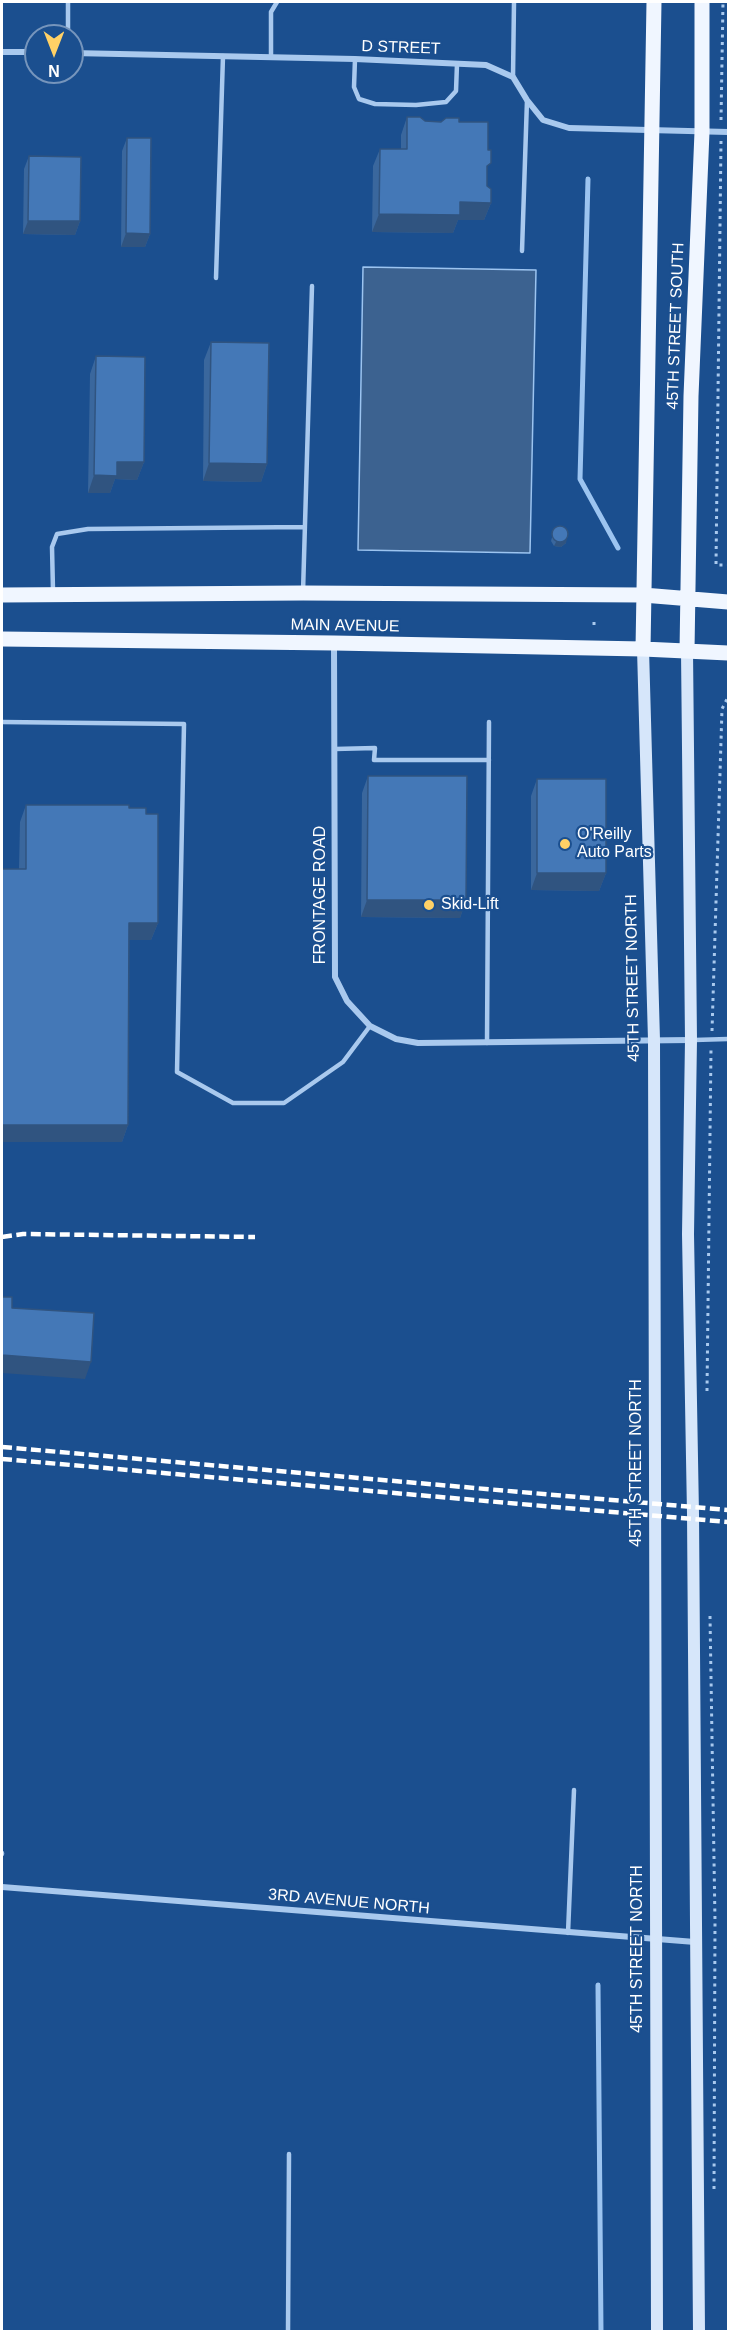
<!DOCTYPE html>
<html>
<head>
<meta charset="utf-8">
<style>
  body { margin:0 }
  #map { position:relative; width:730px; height:2333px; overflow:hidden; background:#1b4f8f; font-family:Helvetica,sans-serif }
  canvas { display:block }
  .frame { position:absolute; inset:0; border:3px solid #fff; pointer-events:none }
  .north { position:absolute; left:24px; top:24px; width:60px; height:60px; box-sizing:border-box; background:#1b4f8f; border:2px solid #7695bc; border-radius:50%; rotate:180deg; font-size:16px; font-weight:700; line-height:24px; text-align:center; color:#fff }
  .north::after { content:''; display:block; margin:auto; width:21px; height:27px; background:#ffd166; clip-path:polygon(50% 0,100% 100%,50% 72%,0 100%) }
</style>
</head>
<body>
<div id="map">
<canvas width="730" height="2333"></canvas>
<div class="frame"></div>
<div class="north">N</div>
</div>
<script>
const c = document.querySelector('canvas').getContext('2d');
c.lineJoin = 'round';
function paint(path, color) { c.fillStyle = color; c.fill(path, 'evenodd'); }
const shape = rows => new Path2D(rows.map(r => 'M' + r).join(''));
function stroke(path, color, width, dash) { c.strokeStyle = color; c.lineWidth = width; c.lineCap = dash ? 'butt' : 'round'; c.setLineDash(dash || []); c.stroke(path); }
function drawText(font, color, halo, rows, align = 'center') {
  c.font = font + ' Helvetica,sans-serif'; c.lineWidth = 4.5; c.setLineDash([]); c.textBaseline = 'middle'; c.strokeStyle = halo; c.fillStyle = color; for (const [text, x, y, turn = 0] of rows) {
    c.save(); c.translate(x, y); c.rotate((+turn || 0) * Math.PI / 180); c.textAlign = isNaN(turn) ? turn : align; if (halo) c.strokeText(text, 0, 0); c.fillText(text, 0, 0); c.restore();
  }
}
const water = shape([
  [363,267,536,270,530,553,358,550,363,267]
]);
paint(water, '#3c6290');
stroke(water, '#9cc4f0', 1.5);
stroke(shape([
  [588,179,580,479,618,548],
  [598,1985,601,2332]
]), '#9cc4f0', 5);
stroke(shape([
  [721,120,723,2],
  [721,141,716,565,728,565],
  [594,622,594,625],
  [712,1031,722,709,728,697],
  [707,1391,711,1049],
  [710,1616,715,1921,714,2192]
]), '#a9c9ee', 3, [3, 4.5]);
stroke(shape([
  [68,2,68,36],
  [271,57,271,12,277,2],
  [355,59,354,87,359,99,375,104,416,105,446,102,456,91,457,64],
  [513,77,514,2],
  [522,251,527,100],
  [216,278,223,56],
  [53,591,52,547,57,534,88,529,305,527],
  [303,592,312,286],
  [2,722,184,724,177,1072,233,1103,284,1103,343,1062,370,1026],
  [335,749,375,748,374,760,489,760],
  [694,1040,728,1039],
  [487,1043,489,722],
  [2,1853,2,1854],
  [568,1933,574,1790],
  [288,2332,289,2154]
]), '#a9c9ee', 4.5);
stroke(shape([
  [2,52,36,52],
  [72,53,355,59,486,65,513,77,527,100,543,120,569,128,728,132],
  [334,644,335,977,347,1001,370,1026,396,1039,418,1043,691,1040],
  [2,1887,695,1942]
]), '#a9c9ee', 6);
stroke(shape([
  [643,649,654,1040,657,2332],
  [687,651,691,1040,688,1234,693,1514,699,2332]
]), '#d6e6fa', 12);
stroke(shape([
  [2,595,303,593,643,595,728,602],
  [2,639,334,643,643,649,728,653],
  [643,649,654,2],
  [687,651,691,396,702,132,702,2]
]), '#f0f6ff', 15);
stroke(shape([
  [2,1237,23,1234,255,1237],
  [2,1447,728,1510],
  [2,1459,728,1522]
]), '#fff', 4.5, [10, 4.5]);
paint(shape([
  [407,117,425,121,459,122,487,174,487,186,491,203,484,220,458,220,453,233,372,232,373,166,380,149,401,149,401,135],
  [127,138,150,234,145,247,121,247,122,151],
  [29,156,80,221,75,235,23,234,24,169],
  [211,342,267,464,261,482,203,481,204,360],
  [96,356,144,462,137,480,115,479,110,493,88,493,90,374],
  [554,530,566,543,561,547,554,546,551,541],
  [368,776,466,900,460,918,361,917,362,793],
  [537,779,606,873,599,891,531,890,531,796],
  [26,805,129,808,146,814,158,923,151,940,129,940,128,1125,122,1142,2,1142,2,869,19,869,20,822]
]), '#3a679d');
paint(shape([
  [460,202,491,203,484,220,458,220,453,233,372,232,379,214],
  [28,221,80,221,75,235,23,234],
  [126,233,150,234,145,247,121,247],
  [117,462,144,462,137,480,115,479,110,493,88,493,94,475],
  [209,463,267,464,261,482,203,481],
  [567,539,566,543,561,547,554,546,556,542],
  [537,873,606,873,599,891,531,890],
  [367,900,466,900,460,918,361,917],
  [129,923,158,923,151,940,122,940],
  [2,1125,128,1125,122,1142,2,1142],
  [2,1355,91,1362,85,1379,2,1373]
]), '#305480');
const building = shape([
  [407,117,420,117,425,121,441,122,446,118,459,118,459,122,488,122,488,150,491,150,491,163,487,166,487,186,491,189,491,203,460,202,460,215,379,214,380,149,407,149,407,117],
  [127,138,151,138,150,234,126,233,127,138],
  [29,156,81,157,80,221,28,221,29,156],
  [211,342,269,343,267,464,209,463,211,342],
  [96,356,145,357,144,462,117,462,117,476,94,475,96,356],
  '552 534a8 8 0 1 1 16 0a8 8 0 1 1-16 0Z',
  [368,776,467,776,466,900,367,900,368,776],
  [537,779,606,779,606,873,537,873,537,779],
  [26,805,129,805,129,808,146,808,146,814,158,814,158,923,129,923,128,1125,2,1125,2,869,26,869,26,805],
  [2,1297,12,1297,12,1308,94,1313,91,1362,2,1355,2,1297]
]);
paint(building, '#4478b7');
stroke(building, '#305480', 1.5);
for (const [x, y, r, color] of [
  [565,844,6,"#ffd166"],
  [429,905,6,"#ffd166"]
]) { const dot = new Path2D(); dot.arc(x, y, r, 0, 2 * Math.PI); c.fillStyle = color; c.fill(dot); stroke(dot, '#1b4f8f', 2); }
drawText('16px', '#fff', '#1b4f8f', [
  ["D STREET",401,48,2],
  ["45TH STREET SOUTH",676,326,-88],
  ["MAIN AVENUE",345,626,1],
  ["FRONTAGE ROAD",321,895,-90],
  ["45TH STREET NORTH",633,978,-91],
  ["45TH STREET NORTH",637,1463,-90],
  ["3RD AVENUE NORTH",349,1902,5],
  ["45TH STREET NORTH",638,1949,-90]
]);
drawText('16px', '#fff', '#1b4f8f', [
  ["O'Reilly",577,835],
  ["Auto Parts",577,853],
  ["Skid-Lift",441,905]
], 'left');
</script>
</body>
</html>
